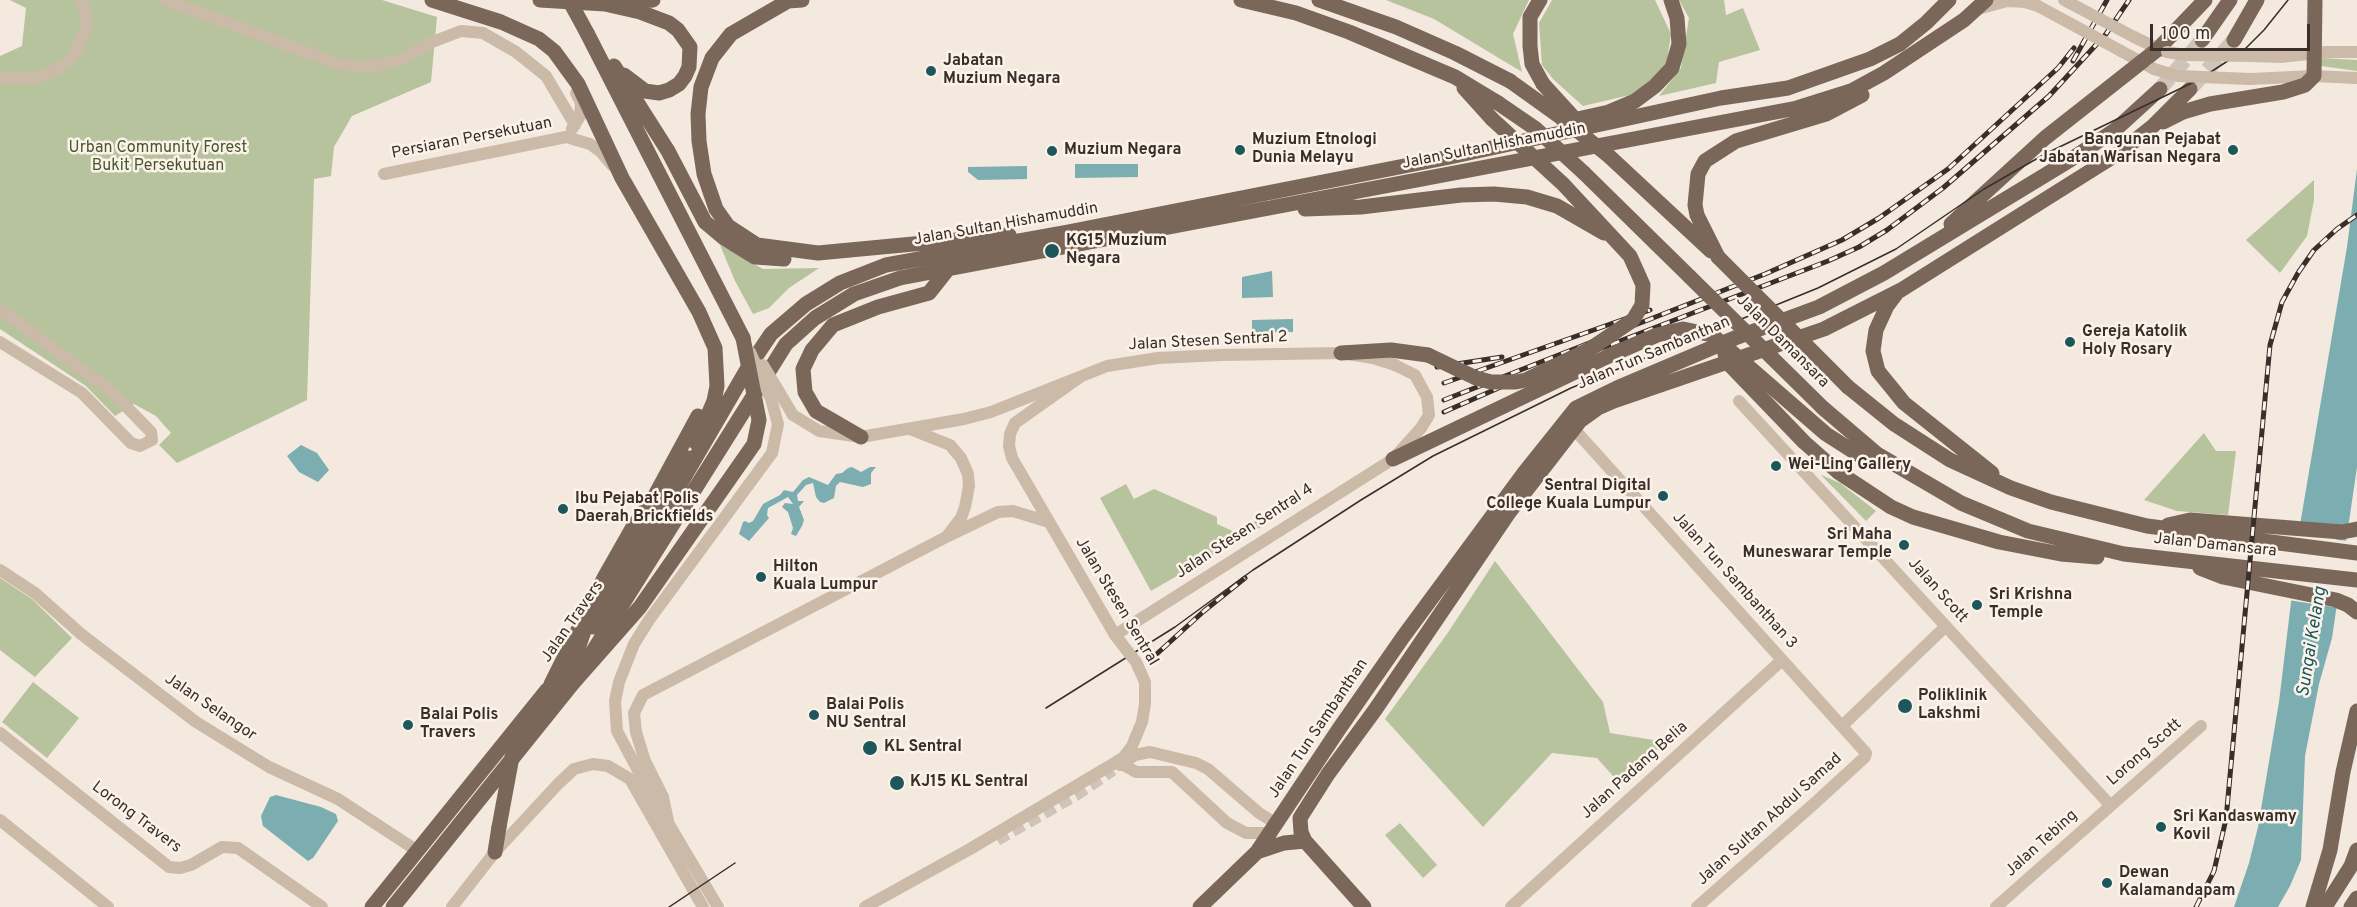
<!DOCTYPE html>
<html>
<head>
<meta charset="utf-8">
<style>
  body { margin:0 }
  #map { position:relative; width:2357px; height:907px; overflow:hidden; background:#f3e9de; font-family:Overpass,sans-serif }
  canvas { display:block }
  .scale { position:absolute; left:2150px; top:24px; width:160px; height:27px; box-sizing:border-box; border:3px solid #392e29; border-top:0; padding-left:8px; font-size:18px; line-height:21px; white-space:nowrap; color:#392e29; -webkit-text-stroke:4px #fbf3ea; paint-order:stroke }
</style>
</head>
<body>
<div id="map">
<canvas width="2357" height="907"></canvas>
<div class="scale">100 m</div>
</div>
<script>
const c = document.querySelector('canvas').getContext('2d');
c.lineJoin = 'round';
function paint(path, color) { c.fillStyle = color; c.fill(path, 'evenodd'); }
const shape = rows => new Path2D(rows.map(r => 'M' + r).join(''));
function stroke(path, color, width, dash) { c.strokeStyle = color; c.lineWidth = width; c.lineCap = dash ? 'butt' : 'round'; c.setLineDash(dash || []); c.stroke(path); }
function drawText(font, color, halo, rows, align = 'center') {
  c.font = font + ' Overpass,sans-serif'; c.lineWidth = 5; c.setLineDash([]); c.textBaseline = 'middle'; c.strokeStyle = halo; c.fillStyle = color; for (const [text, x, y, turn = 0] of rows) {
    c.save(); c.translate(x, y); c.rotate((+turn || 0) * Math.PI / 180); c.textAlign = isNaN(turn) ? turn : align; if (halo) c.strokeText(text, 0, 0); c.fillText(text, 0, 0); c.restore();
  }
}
paint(shape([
  [10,0,382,0,437,17,431,82,352,116,334,147,331,176,314,179,307,400,177,463,159,445,171,433,156,416,134,404,115,416,86,386,0,329,0,56,22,46,26,8],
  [1386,0,1529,0,1513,34,1522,72,1434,19],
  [1552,0,1655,0,1671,34,1666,67,1634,94,1583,106,1553,79,1542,65,1539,23],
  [1679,0,1724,0,1726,15,1743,8,1760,50,1719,62,1716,83,1659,96,1681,68,1689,18],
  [2322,58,2357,60,2357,71,2321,66,2319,61],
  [2314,180,2314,200,2307,236,2280,273,2246,240],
  [720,245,763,269,819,268,789,288,769,308,753,314,735,281],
  [2204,433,2216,451,2236,451,2228,515,2177,511,2144,500],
  [1821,475,1840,483,1876,511,1866,521],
  [1126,484,1134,499,1154,489,1217,517,1217,524,1235,532,1261,518,1263,526,1151,591,1100,498],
  [1495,561,1603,702,1610,733,1666,742,1620,784,1597,758,1552,753,1483,827,1385,719,1447,634],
  [0,578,32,599,72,638,35,677,0,650],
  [33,682,79,718,47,758,2,722],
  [1400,823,1437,865,1423,878,1385,835]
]), '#b6c39d');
paint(shape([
  [1075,164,1138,164,1138,177,1075,178],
  [1027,166,1027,179,978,180,968,172,968,167],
  [2357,169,2357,467,2332,638,2319,684,2305,756,2301,860,2290,886,2278,907,2234,907,2249,863,2258,827,2279,702,2301,519,2347,247],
  [1272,271,1273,297,1242,298,1242,277],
  [1293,319,1293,332,1252,333,1252,320],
  [301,445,317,453,329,470,318,482,299,472,287,456],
  [852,467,861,472,870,467,876,467,871,473,871,484,863,487,840,482,836,486,834,498,824,503,820,502,816,497,813,483,806,485,797,495,798,501,804,501,799,507,804,520,802,526,796,536,791,534,793,528,788,512,782,507,785,503,793,504,788,497,768,508,767,515,769,518,749,541,739,534,743,522,745,521,749,523,753,521,763,504,780,495,784,490,793,492,803,480,809,477,828,485,836,474,842,473,848,468],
  [276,795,321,807,336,814,338,821,313,858,308,861,263,826,261,816,270,797]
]), '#7caeb1');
paint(shape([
  [2298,526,2338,540,2350,541,2342,594,2332,593,2339,608,2288,600]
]), '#f3e9de');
stroke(shape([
  [997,840,1076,795,1113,770]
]), '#cec4ba', 12, [12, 6]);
stroke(shape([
  [2192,87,2234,40],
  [2160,89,2202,40]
]), '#cec4ba', 15, [15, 8]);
stroke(shape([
  [166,0,338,64,365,67,387,63,404,59,427,44,461,31,483,33,516,52,546,76,575,125],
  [1978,9,2007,1,2025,2,2038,6],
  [2134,37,2163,51],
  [2121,51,2154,69],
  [2252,56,2281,57,2326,52,2357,52],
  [0,78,34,78,45,75,61,67,73,57,87,26,85,8,80,0],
  [2250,79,2314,76,2357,78],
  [572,129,580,116,581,103,576,93],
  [384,174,566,137,590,144,601,152,612,165],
  [0,309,111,391,151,432,152,440,140,446,131,443,82,393,0,342],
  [1080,377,1015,423,1010,434,1009,446,1012,458,1115,635,1393,459,1421,428],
  [1739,401,2110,805],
  [793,415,819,431,861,437,964,419,991,412,1107,366,1158,358,1221,355,1341,353,1373,358,1395,365],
  [910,429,950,445,961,458,968,474,969,486,965,507,961,518,948,535],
  [1574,429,1866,753,1865,757,1816,802,1697,907],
  [0,570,35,593,81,634,196,722,269,767,338,799,416,850],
  [1842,726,1946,626],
  [0,733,169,867,180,868,191,865,222,847,238,848,322,907],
  [1122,764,1136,772,1172,772,1227,823,1246,833,1272,833],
  [1120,765,1135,755,1150,752,1196,763,1208,769,1259,813,1277,824],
  [648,789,718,907],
  [0,820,108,907],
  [668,821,663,797,645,761,636,732,634,713,643,695,948,536,998,512,1013,511,1049,522],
  [452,907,495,852,558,784,574,769,593,764,608,766,630,779,703,907],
  [865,907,970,849,1123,758],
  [1511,907,1782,660],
  [1996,907,2201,726]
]), '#ccbaa9', 12);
stroke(shape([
  [432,0,501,22,539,39,554,51,578,84,622,178,699,312,715,348,717,386,714,401,696,443],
  [540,0,605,4,653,0],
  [802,0,788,1,731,34,712,58,701,87,698,114,699,141,704,174,716,209,728,226,757,245,818,253,1009,235],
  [1241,0,1296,13,1349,32,1455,77,1498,103],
  [1319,0,1396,27,1455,53,1510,81],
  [1540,0,1530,17,1530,46,1532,64,1543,84],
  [605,4,640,12,669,23,678,30,690,47,689,67,685,76,679,84,669,90,659,93,645,91,624,75],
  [587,33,743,338],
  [2202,40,2230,0],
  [2234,40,2257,0],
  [614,66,668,151,705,222,724,238,755,257,784,259],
  [1464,88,1492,119],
  [1564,122,1609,112,1635,101,1655,86,1672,68,1679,44,1677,18,1671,0],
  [2163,122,2183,112,2210,104,2283,92,2305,85,2314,76,2315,0],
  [1610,157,1711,251],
  [1584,173,1690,277],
  [1305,209,1361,207,1461,195,1494,194,1527,197,1557,206,1604,233],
  [1951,224,2045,138,2158,49,2205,0],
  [1718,257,1697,215,1695,205,1698,174,1705,161,1736,141,1826,114,1862,95],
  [1896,294,1887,306,1876,330,1873,351,1878,371,1904,403,1992,473],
  [1341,353,1391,350,1428,355],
  [1725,354,1728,363,1804,442,1838,472,1891,507,1913,517,1999,542,2061,554,2097,557],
  [1848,387,1894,424,1950,460,2011,488,2051,502,2147,526,2357,553],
  [1823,408,1877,454,1961,503,2028,531,2124,554,2357,580],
  [861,437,816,411,805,392,803,369,812,350,833,325,878,307,929,293,948,269],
  [1393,459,1613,354],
  [2168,525,2190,520,2342,532,2357,529],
  [2200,568,2223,577,2336,600,2348,605,2357,612],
  [593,627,625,579,746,371,771,334,806,304,840,283,886,265,1069,232,1450,157,1721,98,1788,88,1870,59,1900,44,1926,23,1949,0],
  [551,684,604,578,633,527,653,499,698,416],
  [495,852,499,827],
  [1257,852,1284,843,1305,841],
  [372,907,547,690],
  [393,907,573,683,786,344,815,318,854,294,900,278,1797,108,1851,91,1884,73,1964,20,1986,0],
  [1200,907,1257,852,1339,729,1403,637,1524,473,1576,408,1617,388,1735,338,1819,307,1884,273,2070,160,2115,130,2160,89],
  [1364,907,1305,841,1301,832,1300,818,1328,774,1375,710,1508,514,1580,421,1598,408,1614,401,1824,329,1901,290,2119,153,2152,127,2190,89],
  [2313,907,2330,850,2343,772,2357,711],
  [2325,907,2351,866,2357,850],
  [2351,907,2357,898]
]), '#7b665a', 15);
stroke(shape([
  [1046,708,1175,627,1253,570,1361,500,1433,456,1571,388,1818,288,1896,249,1984,189,2045,154,2200,79,2243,51,2264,30,2288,0],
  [669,907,735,863]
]), '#392e29', 1.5);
const rail = shape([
  [2073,61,2107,0],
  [1437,367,1502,357],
  [1444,383,1650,310],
  [1444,400,1765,274,1842,240,1879,218,1948,169,2058,68,2074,48],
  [1444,412,1503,386,1828,261,1859,247,1887,230,1943,188,2049,96,2106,34,2129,0],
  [1149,661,1204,611,1245,578],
  [2196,907,2214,871,2226,819,2270,345,2282,302,2298,273,2314,250,2337,229,2357,215]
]);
stroke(rail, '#392e29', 5);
stroke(rail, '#fbf3ea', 3, [9]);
stroke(shape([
  [2064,0,2134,37],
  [2038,6,2121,51],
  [2167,52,2185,55,2252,56],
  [2154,69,2178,76,2250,79],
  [763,365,793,415],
  [1395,365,1415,375,1427,397,1429,415,1421,428],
  [1115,635,1136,662,1145,682,1145,704,1142,722,1132,746,1123,758],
  [648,789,617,731,615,701,619,682,634,644,649,620,772,453,778,424,771,399,750,352]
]), '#ccbaa9', 12);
stroke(shape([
  [569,0,587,33],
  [1510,81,1563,119,1610,157],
  [1543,84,1575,119],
  [1498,103,1536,129,1584,173],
  [1718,257,1848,387],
  [1690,277,1823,408],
  [1613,354,1657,335,1683,329,1712,335,1826,434,1862,457],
  [1428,355,1476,378,1491,382,1516,382,1526,380,1590,349,1633,320,1642,305,1643,285,1630,256,1563,184,1492,119],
  [573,683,640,607,754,444,759,420,743,338],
  [499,827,512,757,524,731,572,667,586,625,689,458]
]), '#7b665a', 15);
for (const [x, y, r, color] of [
  [931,71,6,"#1d575c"],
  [1240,150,6,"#1d575c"],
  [2233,150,6,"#1d575c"],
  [1052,151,6,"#1d575c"],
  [1052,251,8,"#1d575c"],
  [2070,342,6,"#1d575c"],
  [1776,466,6,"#1d575c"],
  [1663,496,6,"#1d575c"],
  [563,509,6,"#1d575c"],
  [1904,545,6,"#1d575c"],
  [761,577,6,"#1d575c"],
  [1977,605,6,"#1d575c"],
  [1905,706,8,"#1d575c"],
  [814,715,6,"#1d575c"],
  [408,725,6,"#1d575c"],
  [870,748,8,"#1d575c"],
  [897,783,8,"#1d575c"],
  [2161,827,6,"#1d575c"],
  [2107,883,6,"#1d575c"]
]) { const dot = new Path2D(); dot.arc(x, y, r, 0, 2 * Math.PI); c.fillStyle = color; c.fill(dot); stroke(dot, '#fbf3ea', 2); }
drawText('bold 16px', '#392e29', '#fbf3ea', [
  ["Jabatan",943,62],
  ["Muzium Negara",943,80],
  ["Muzium Etnologi",1252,141],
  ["Dunia Melayu",1252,159],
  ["Bangunan Pejabat",2221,141,"right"],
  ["Jabatan Warisan Negara",2221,159,"right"],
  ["Muzium Negara",1064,151],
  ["KG15 Muzium",1066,242],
  ["Negara",1066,260],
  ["Gereja Katolik",2082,333],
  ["Holy Rosary",2082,351],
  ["Wei-Ling Gallery",1788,466],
  ["Sentral Digital",1651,487,"right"],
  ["College Kuala Lumpur",1651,505,"right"],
  ["Ibu Pejabat Polis",575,500],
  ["Daerah Brickfields",575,518],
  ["Sri Maha",1892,536,"right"],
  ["Muneswarar Temple",1892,554,"right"],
  ["Hilton",773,568],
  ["Kuala Lumpur",773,586],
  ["Sri Krishna",1989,596],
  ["Temple",1989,614],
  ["Poliklinik",1918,697],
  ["Lakshmi",1918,715],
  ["Balai Polis",826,706],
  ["NU Sentral",826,724],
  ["Balai Polis",420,716],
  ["Travers",420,734],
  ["KL Sentral",884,748],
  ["KJ15 KL Sentral",910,783],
  ["Sri Kandaswamy",2173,818],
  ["Kovil",2173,836],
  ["Dewan",2119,874],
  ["Kalamandapam",2119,892]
], 'left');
drawText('16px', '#392e29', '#fbf3ea', [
  ["Persiaran Persekutuan",472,139,-11],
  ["Jalan Sultan Hishamuddin",1494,147,-11],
  ["Jalan Sultan Hishamuddin",1006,225,-10],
  ["Jalan Stesen Sentral 2",1208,342,-3],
  ["Jalan Damansara",1782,342,45],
  ["Jalan Tun Sambanthan",1654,354,-23],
  ["Jalan Stesen Sentral 4",1245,532,-33],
  ["Jalan Damansara",2215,546,6],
  ["Jalan Tun Sambanthan 3",1734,581,48],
  ["Jalan Scott",1937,591,48],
  ["Jalan Stesen Sentral",1116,602,59],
  ["Jalan Travers",573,622,-55],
  ["Jalan Selangor",210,708,34],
  ["Jalan Tun Sambanthan",1319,729,-56],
  ["Lorong Scott",2145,753,-41],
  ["Jalan Padang Belia",1635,771,-42],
  ["Lorong Travers",136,818,37],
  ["Jalan Sultan Abdul Samad",1770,820,-42],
  ["Jalan Tebing",2042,844,-42]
]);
drawText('16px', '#47582c', '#fbf3ea', [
  ["Urban Community Forest",158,149],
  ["Bukit Persekutuan",158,167]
]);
drawText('italic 18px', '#1d575c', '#fbf3ea', [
  ["Sungai Kelang",2313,642,-81]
]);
</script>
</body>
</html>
